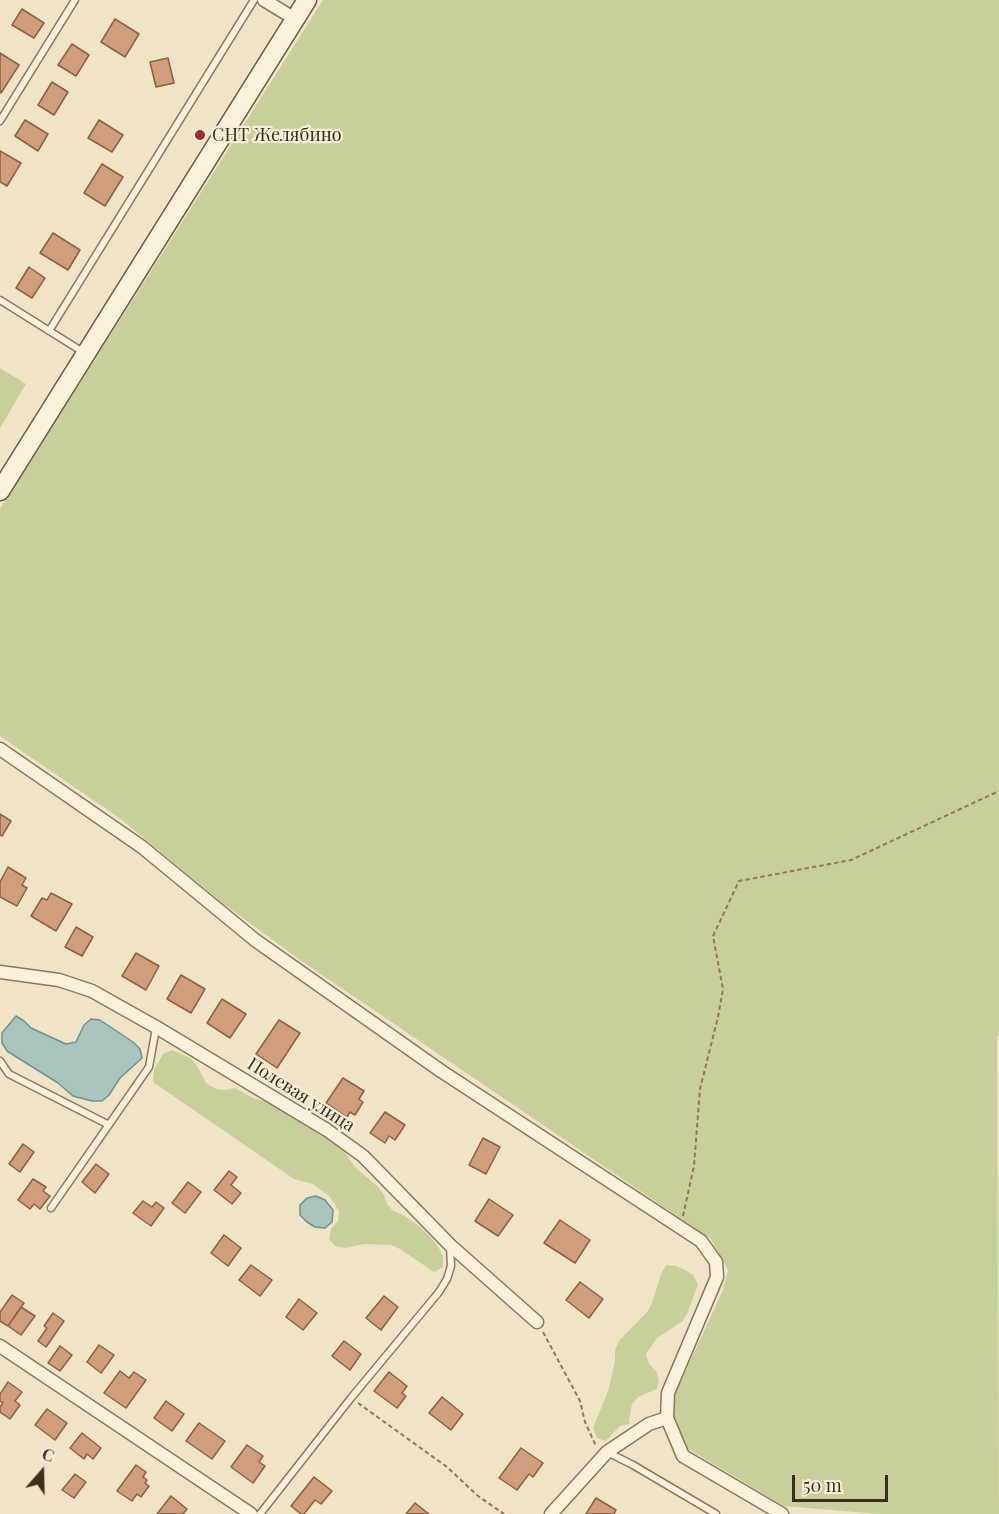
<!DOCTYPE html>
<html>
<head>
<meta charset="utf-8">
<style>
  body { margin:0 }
  #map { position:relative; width:999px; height:1514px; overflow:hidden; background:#f0e4c8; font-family:"Playfair Display",serif }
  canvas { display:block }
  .north { position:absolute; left:12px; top:1442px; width:60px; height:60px; -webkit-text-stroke:4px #f7eed8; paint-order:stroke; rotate:20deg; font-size:16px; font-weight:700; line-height:24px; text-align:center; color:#3d2e20 }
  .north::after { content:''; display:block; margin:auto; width:21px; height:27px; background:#3d2e20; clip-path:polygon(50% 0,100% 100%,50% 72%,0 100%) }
  .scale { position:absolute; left:792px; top:1475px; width:96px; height:27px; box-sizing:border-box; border:3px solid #3d2e20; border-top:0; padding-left:8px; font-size:18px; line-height:21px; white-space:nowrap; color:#3d2e20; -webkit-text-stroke:4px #f7eed8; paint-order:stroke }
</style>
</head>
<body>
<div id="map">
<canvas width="999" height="1514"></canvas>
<div class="north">С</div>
<div class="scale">50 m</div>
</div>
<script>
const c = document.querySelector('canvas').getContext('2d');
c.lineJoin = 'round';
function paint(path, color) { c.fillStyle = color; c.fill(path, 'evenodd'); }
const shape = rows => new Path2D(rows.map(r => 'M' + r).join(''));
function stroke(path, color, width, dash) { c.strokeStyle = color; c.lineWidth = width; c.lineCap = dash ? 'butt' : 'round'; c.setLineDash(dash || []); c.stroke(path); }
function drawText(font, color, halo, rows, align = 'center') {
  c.font = font + ' "Playfair Display",serif'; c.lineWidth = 4.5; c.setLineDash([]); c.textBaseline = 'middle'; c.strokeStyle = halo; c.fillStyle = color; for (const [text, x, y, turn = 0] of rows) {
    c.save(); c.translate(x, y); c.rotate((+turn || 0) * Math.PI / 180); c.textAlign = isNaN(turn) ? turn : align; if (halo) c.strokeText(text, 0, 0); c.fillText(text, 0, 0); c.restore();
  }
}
paint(shape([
  [323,0,999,0,999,1036,997,1036,999,1514,879,1514,784,1506,685,1447,672,1418,676,1392,723,1290,728,1270,711,1239,300,960,221,902,122,820,0,736,0,509],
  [0,368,26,384,0,428],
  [172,1050,190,1058,197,1066,206,1083,216,1089,226,1090,235,1088,253,1098,272,1103,343,1150,355,1167,378,1187,384,1195,387,1204,393,1211,403,1215,419,1226,433,1240,439,1248,443,1257,443,1267,434,1272,400,1249,391,1245,364,1244,345,1248,335,1246,329,1239,331,1229,338,1221,339,1211,329,1196,313,1184,294,1179,153,1082,154,1070,163,1054],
  [666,1265,676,1266,685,1270,693,1275,698,1284,688,1312,683,1321,657,1338,646,1354,649,1364,656,1371,659,1380,657,1389,638,1397,632,1404,629,1420,630,1424,620,1426,606,1441,597,1438,593,1428,608,1391,615,1361,615,1350,619,1341,647,1312,652,1303,661,1274]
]), '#c9cf9b');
const water = shape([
  [16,1016,24,1021,31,1028,66,1044,76,1042,84,1025,91,1019,100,1020,133,1042,140,1049,142,1058,120,1078,109,1095,102,1101,92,1101,73,1096,58,1083,7,1051,2,1043,2,1033,16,1016],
  [316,1196,325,1200,333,1210,332,1222,325,1228,315,1227,307,1222,300,1215,300,1205,307,1198,316,1196]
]);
paint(water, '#a9c4bc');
stroke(water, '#6f938a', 1.5);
const building = shape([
  [22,9,44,23,34,38,12,25,22,9],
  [115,19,139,34,125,57,101,42,115,19],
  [72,44,89,55,76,76,58,65,72,44],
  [0,53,19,65,1,93,0,92,0,53],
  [168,58,174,83,156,87,150,62,168,58],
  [52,82,68,92,54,115,38,105,52,82],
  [25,120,48,134,38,151,15,136,25,120],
  [99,120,123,135,112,152,88,138,99,120],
  [0,151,21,163,7,186,0,182,0,151],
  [102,164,123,177,105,206,84,193,102,164],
  [53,233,80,250,68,270,40,253,53,233],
  [29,267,45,278,32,298,16,288,29,267],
  [0,814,11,821,2,836,0,835,0,814],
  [8,867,26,878,22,885,27,888,17,906,0,897,0,882,8,867],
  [51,893,72,904,56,931,31,916,42,898,47,900,51,893],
  [76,927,93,937,82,956,65,947,76,927],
  [136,953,159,966,146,990,122,976,136,953],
  [181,975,205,989,191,1013,167,999,181,975],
  [222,999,246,1014,230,1038,207,1023,222,999],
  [279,1020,300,1033,277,1068,256,1054,279,1020],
  [343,1078,364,1091,359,1099,363,1102,355,1115,350,1112,347,1117,326,1103,343,1078],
  [385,1112,405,1125,395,1140,389,1136,385,1143,370,1133,385,1112],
  [483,1138,500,1147,486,1174,469,1165,483,1138],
  [23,1144,34,1152,20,1172,9,1164,23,1144],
  [96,1164,109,1174,95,1193,82,1182,96,1164],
  [229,1171,237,1177,231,1185,241,1193,232,1204,214,1190,229,1171],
  [33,1179,46,1187,43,1191,50,1196,40,1209,34,1204,30,1209,18,1200,33,1179],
  [188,1182,201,1192,185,1213,172,1203,188,1182],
  [489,1199,513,1215,498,1236,475,1221,489,1199],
  [143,1201,152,1207,156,1202,164,1208,151,1226,133,1213,143,1201],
  [560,1220,590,1240,575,1263,544,1243,560,1220],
  [224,1235,241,1248,228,1266,211,1253,224,1235],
  [251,1265,272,1280,260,1296,239,1280,251,1265],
  [580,1282,603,1299,589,1318,566,1300,580,1282],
  [12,1295,24,1303,8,1326,0,1321,0,1312,12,1295],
  [384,1296,398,1307,381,1330,366,1318,384,1296],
  [299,1299,317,1313,303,1330,286,1317,299,1299],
  [21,1307,35,1316,21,1335,8,1326,21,1307],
  [53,1313,64,1321,46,1347,38,1341,47,1328,44,1326,53,1313],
  [344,1341,361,1354,350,1370,332,1356,344,1341],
  [99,1345,114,1355,101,1373,87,1362,99,1345],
  [60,1346,72,1355,60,1371,48,1363,60,1346],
  [120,1371,129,1378,134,1372,146,1380,126,1408,104,1393,120,1371],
  [389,1372,407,1386,402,1393,406,1396,397,1408,374,1391,389,1372],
  [8,1382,22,1392,15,1401,20,1405,10,1419,0,1412,0,1407,3,1403,0,1401,0,1394,8,1382],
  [442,1397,463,1414,451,1430,429,1413,442,1397],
  [166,1401,184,1414,172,1431,154,1418,166,1401],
  [47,1409,67,1423,55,1440,35,1425,47,1409],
  [199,1423,225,1441,212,1459,186,1441,199,1423],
  [82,1433,101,1448,93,1459,87,1454,84,1459,70,1448,82,1433],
  [247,1445,263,1456,259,1462,265,1466,253,1483,231,1467,247,1445],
  [521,1448,543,1463,533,1477,529,1474,517,1490,499,1478,521,1448],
  [136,1465,146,1472,143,1477,147,1480,145,1483,149,1486,141,1497,137,1494,132,1501,117,1491,136,1465],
  [75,1474,86,1482,74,1498,62,1490,75,1474],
  [314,1477,332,1491,321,1504,315,1500,304,1514,301,1514,291,1506,314,1477],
  [171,1496,187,1509,183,1514,157,1514,171,1496],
  [596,1498,616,1510,614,1514,586,1514,596,1498],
  [415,1503,429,1514,406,1514,415,1503]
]);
paint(building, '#cf9f7d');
stroke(building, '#8d5f41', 1.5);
const lane = shape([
  [0,121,75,0],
  [0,300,83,352],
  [49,331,254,0],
  [0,1061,9,1074,109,1125],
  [51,1208,149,1067,156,1028],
  [607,1452,633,1465,716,1514],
  [260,1514,351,1398,439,1292,447,1279,451,1266,450,1245]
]);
const street = shape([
  [264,0,295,19],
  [0,749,142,847,255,940,441,1071,701,1241,716,1262,717,1277,668,1393,667,1418,683,1456,782,1514],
  [0,972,59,980,92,991,156,1027,327,1130,363,1156,450,1245,537,1322],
  [0,1346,251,1514],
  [551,1514,607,1452,649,1424,667,1418]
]);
const secondary = shape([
  [0,491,307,0]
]);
stroke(lane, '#8d765c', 9);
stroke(street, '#8d765c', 15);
stroke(secondary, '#6f573f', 21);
stroke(shape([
  [683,1216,694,1166,700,1089,718,1017,723,989,713,936,739,881,851,860,999,791],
  [543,1332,580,1401,585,1422,596,1446],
  [358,1403,447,1467,478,1496,504,1514]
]), '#8d765c', 2, [4.5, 3]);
stroke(lane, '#faf1dc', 6);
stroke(street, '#faf1dc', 12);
stroke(secondary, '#faf1dc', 18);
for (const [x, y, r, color] of [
  [200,135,6,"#9e2a2b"]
]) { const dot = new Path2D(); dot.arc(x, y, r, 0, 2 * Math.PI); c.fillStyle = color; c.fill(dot); stroke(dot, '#f7eed8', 2); }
drawText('18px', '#3d2e20', '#f7eed8', [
  ["СНТ Желябино",212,135]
], 'left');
drawText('18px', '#3d2e20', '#f7eed8', [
  ["Полевая улица",301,1095,32]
]);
</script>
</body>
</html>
